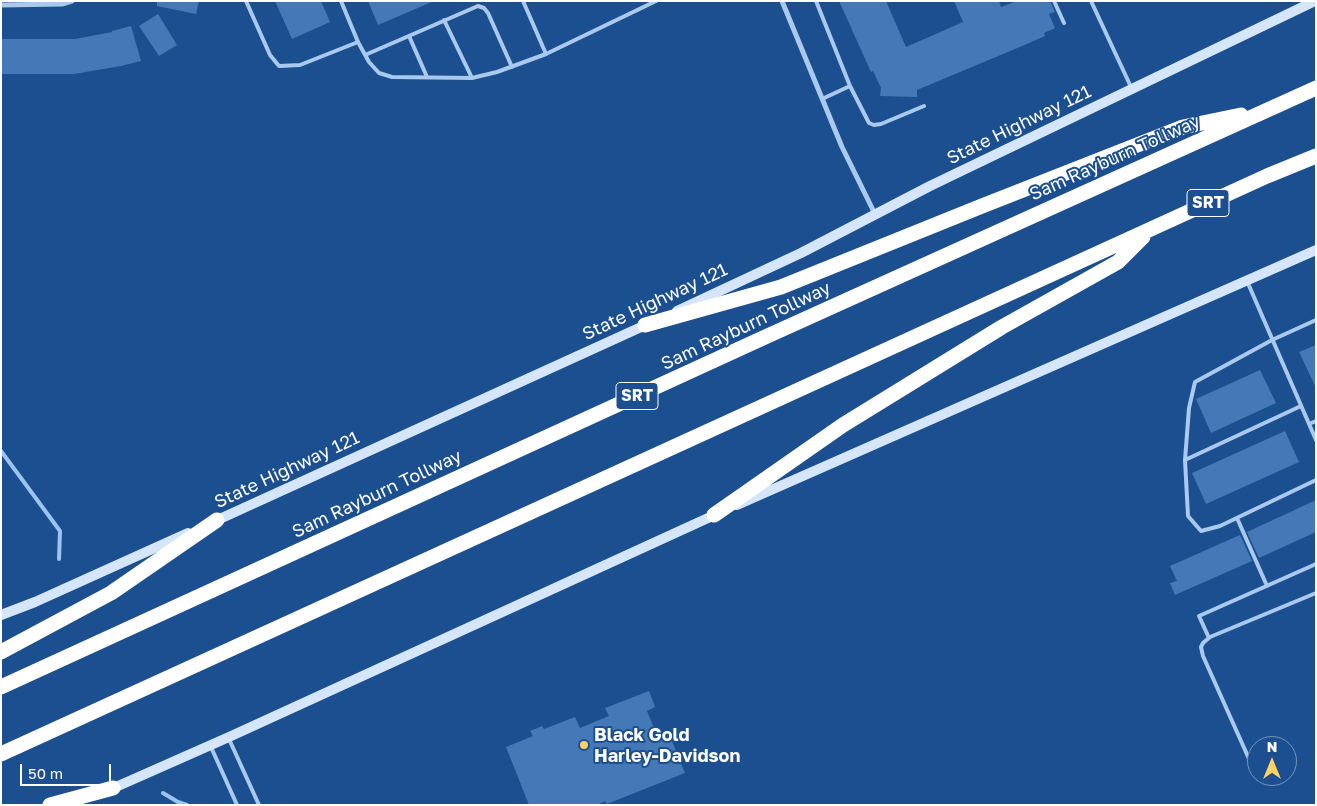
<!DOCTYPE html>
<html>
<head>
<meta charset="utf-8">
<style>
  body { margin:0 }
  #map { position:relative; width:1317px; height:806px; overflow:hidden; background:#1b4f8f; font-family:"Golos Text",sans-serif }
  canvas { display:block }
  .frame { position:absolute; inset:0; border:2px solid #fff; pointer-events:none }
  .north { position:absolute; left:1247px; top:736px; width:50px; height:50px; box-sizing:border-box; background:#1b4f8f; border:1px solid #7695bc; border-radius:50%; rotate:0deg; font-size:14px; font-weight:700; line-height:20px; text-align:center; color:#fff }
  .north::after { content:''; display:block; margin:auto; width:18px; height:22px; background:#ffd166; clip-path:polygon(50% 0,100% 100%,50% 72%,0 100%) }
  .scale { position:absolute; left:20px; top:764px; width:91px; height:22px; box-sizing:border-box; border:2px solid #fff; border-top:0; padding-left:6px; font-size:15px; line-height:18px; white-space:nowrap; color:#fff; -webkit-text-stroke:4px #1b4f8f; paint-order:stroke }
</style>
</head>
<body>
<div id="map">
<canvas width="1317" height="806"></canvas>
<div class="frame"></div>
<div class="north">N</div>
<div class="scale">50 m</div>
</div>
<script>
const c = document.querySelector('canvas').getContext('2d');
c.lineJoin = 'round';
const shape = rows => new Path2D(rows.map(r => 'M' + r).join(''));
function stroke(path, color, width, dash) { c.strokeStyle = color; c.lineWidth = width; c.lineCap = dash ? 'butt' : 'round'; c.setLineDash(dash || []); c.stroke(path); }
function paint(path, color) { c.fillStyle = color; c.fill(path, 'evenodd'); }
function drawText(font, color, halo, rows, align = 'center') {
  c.font = font + ' "Golos Text",sans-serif'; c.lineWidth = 4; c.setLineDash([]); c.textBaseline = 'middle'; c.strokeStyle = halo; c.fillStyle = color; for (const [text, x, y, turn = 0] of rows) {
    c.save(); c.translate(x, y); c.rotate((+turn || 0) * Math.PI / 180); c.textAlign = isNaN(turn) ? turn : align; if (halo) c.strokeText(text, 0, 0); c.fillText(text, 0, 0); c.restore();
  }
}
stroke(shape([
  [1,451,60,531,59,559],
  [163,793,178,802,187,805]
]), '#9cc4f0', 4);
paint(shape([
  [157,1,199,1,196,14,157,6],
  [275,1,321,1,330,22,292,39],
  [368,1,434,1,378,25],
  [839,1,886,1,906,47,963,22,954,1,999,1,1001,7,1017,1,1050,1,1055,12,1049,14,1055,28,1044,33,1045,36,1027,44,917,90,917,97,880,96,881,88,873,71,871,72],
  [158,14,177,45,159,56,139,26],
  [131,26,141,61,121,66,74,74,1,74,1,39,75,39,112,32,112,31],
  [1316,345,1316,388,1299,352],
  [1260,370,1276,403,1211,433,1196,399],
  [1285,431,1299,462,1206,504,1192,473],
  [1316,500,1316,532,1259,558,1247,532],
  [1240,535,1252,561,1175,595,1170,583,1177,581,1170,566],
  [649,691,655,707,647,711,659,740,670,736,685,773,607,804,605,801,597,805,529,805,506,747,533,736,530,731,542,726,544,729,575,717,580,728,609,716,605,708]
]), '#4478b7');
stroke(shape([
  [246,1,270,55,279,66,300,65,358,42],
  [341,1,358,42,369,62,379,73,392,77,472,78,497,72,546,54,656,1],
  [523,1,546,54],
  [816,1,850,86,822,99],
  [1054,1,1064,23],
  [1091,1,1131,87],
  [444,20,472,78],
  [409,36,427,77],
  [365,55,478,6,484,8,488,13,512,67],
  [850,86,869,123,874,125,881,124,924,106],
  [1247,281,1316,440],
  [1316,320,1272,340,1195,382,1189,408,1185,460,1188,516,1201,531,1220,526,1316,480],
  [1309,424,1316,421],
  [1185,460,1301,406],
  [1237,518,1267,586],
  [1209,638,1199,616,1316,564],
  [229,739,259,805],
  [211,747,237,805],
  [1258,779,1203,656,1201,647,1203,643,1210,637,1316,593]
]), '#a9c9ee', 4);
stroke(shape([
  [782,1,842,147,875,214],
  [1,5,62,4,72,1]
]), '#a9c9ee', 5);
stroke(shape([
  [677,311,801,253,930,186,1315,1],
  [737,505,1316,250],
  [213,522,650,323],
  [1,615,35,602,188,533],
  [109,790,229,737,719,513]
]), '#d6e6fa', 10);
stroke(shape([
  [645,325,781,287,982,206,1183,127,1241,115],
  [714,515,843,425,1002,327,1118,262,1143,237],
  [1,652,111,593,217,520],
  [1,687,763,338,1316,88],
  [1,754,1267,176,1316,156],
  [50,805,113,788]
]), '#fff', 15);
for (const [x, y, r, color] of [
  [584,745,5,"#ffd166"]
]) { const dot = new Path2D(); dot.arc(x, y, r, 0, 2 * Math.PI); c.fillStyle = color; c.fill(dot); stroke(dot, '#1b4f8f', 2); }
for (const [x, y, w] of [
  [1208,203,42],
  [637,396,42]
]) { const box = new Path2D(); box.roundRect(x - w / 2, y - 13.5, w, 27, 4); c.fillStyle = '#1b4f8f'; c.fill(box); stroke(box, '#fff', 1); }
drawText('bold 16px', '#fff', null, [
  ["SRT",1208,203],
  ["SRT",637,396]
]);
drawText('18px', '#fff', '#1b4f8f', [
  ["State Highway 121",1019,125,-26],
  ["Sam Rayburn Tollway",1115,158,-24],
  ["State Highway 121",655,302,-25],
  ["Sam Rayburn Tollway",746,326,-25],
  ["State Highway 121",287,470,-25],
  ["Sam Rayburn Tollway",377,494,-25]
]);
drawText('bold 18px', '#fff', '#1b4f8f', [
  ["Black Gold",594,735],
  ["Harley-Davidson",594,756]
], 'left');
</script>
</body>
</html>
